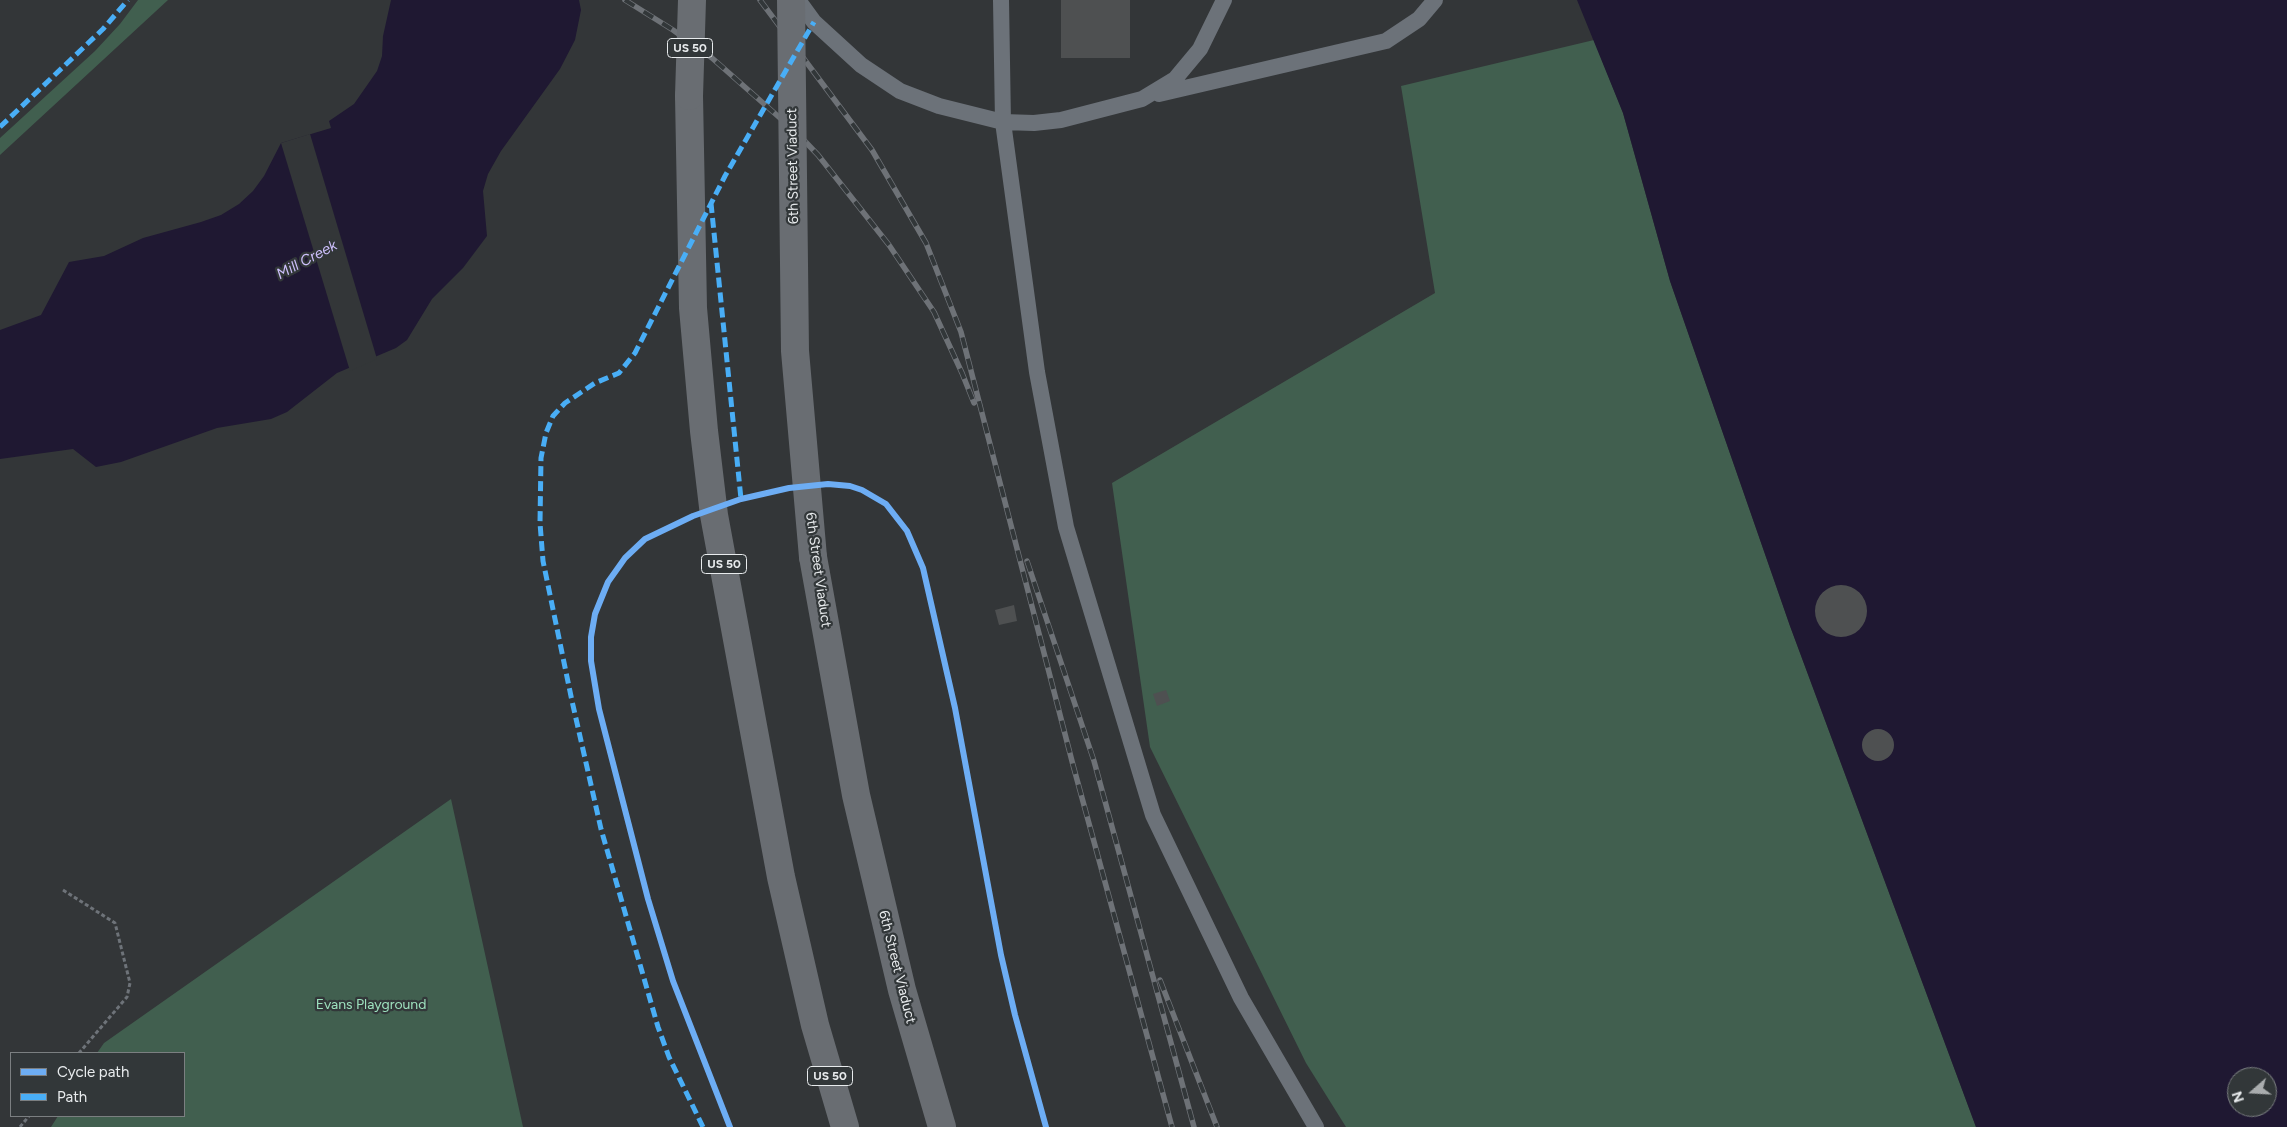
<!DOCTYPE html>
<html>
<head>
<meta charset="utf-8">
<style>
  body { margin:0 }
  #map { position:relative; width:2287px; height:1127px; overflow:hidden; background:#333638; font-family:Figtree,sans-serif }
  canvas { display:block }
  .legend { position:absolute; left:10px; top:1052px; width:175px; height:65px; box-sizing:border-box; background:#323739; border:1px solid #7b7f81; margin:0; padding:6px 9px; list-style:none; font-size:15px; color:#e8ebed }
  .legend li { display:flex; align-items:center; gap:10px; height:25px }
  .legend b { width:25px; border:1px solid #7b7f81 }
  .north { position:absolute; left:2227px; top:1067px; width:50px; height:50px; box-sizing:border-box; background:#323739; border:1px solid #7b7f81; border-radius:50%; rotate:251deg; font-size:14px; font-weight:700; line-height:20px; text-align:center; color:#e8ebed }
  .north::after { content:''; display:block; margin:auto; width:18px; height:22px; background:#a9acae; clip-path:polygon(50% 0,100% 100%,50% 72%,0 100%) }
</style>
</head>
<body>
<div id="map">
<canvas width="2287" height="1127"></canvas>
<ul class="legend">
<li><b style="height:6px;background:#6dadf4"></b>Cycle path</li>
<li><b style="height:6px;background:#49aef6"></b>Path</li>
</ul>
<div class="north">N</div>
</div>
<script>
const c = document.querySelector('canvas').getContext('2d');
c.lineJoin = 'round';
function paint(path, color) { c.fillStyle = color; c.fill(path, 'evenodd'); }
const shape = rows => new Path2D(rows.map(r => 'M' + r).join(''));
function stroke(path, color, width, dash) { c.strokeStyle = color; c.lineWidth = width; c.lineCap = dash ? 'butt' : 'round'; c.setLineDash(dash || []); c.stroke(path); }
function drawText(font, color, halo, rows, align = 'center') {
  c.font = font + ' Figtree,sans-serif'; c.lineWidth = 4.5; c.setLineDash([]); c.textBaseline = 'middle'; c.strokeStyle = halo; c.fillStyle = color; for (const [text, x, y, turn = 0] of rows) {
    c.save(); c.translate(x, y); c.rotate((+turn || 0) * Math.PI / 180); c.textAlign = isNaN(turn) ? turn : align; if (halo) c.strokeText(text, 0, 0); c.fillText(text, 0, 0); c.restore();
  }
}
paint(shape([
  [138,0,168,0,0,155,0,138,95,51,120,24],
  [1594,40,1623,113,1670,281,1790,626,1976,1127,1346,1127,1306,1063,1150,747,1112,483,1435,293,1401,86],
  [451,799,523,1127,51,1127,58,1116,184,1116,184,1053,97,1053,104,1043]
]), '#415f4f');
paint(shape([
  [391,0,579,0,581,10,575,40,560,69,501,151,488,174,483,191,487,236,463,268,432,299,407,340,396,348,337,373,287,412,271,419,217,428,121,462,96,467,73,449,0,459,0,330,41,315,69,262,104,256,143,238,201,222,221,215,239,204,253,191,264,176,281,143,331,128,329,121,354,104,377,71,382,56,383,36],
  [1577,0,2287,0,2287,1127,1976,1127,1790,626,1670,281,1623,113],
  [2237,1077,2267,1077,2267,1107,2237,1107]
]), '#1f1832');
paint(shape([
  [310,134,377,359,350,371,281,143]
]), '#333638');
paint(shape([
  [1061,0,1130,0,1130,58,1061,58],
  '1815 611a26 26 0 1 1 52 0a26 26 0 1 1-52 0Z',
  [1014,605,1017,621,999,625,995,610],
  [1166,690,1170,701,1157,706,1153,694],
  '1862 745a16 16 0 1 1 32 0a16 16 0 1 1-32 0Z'
]), '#4e5051');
stroke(shape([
  [63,890,115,923,130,983,127,997,79,1053],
  [20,1127,29,1116]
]), '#6e7379', 3, [4, 2.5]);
stroke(shape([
  [798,0,814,22,861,65,900,91,939,106,1003,122,1001,0],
  [1224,0,1200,49,1175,79,1142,99,1061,120,1034,123,1003,122,1037,372,1066,527,1153,815,1241,998,1316,1127],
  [1159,94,1386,41,1419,19,1435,0]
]), '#6c7279', 16);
stroke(shape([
  [689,96,693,308,704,431,714,515,781,877,815,1025,845,1127],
  [813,557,856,795,902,990,942,1127]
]), '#696d72', 28);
const rail = shape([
  [625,0,673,30,712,58,797,133,818,155,889,245,934,312,962,373,974,403],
  [760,0,872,150,926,243,961,332,1073,765,1172,1127],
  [1027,561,1094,761,1194,1127],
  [1160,980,1217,1127]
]);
stroke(rail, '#6e7277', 5.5);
stroke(rail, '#323739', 4, [11]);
stroke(shape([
  [791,0,795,351,813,557],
  [689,96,692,0]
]), '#696d72', 28);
stroke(shape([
  [0,127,103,29,128,0],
  [711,203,741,499],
  [703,1127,669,1057,658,1027,601,829,572,701,543,561,540,523,541,458,546,433,553,416,565,403,595,383,619,373,635,353,725,176,814,22]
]), '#49aef6', 5, [10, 5]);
stroke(shape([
  [730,1127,673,981,648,899,599,709,591,661,591,637,595,614,608,582,625,558,645,539,693,516,741,499,789,488,828,484,850,486,862,490,886,504,907,531,923,568,955,708,1001,955,1015,1015,1046,1127]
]), '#6dadf4', 6);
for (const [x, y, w] of [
  [690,48,45],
  [724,564,45],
  [830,1076,45]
]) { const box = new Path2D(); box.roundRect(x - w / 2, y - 9.5, w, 19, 4); c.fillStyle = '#323739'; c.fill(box); stroke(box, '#e8ebed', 1); }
drawText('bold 12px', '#e8ebed', null, [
  ["US 50",690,48],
  ["US 50",724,564],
  ["US 50",830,1076]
]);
drawText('14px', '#e8ebed', '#323739', [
  ["6th Street Viaduct",793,166,-91],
  ["6th Street Viaduct",818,570,82],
  ["6th Street Viaduct",897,967,76]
]);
drawText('14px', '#9de1be', '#323739', [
  ["Evans Playground",371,1005]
]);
drawText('italic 15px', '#cdbffb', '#323739', [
  ["Mill Creek",307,260,-28]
]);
</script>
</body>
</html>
